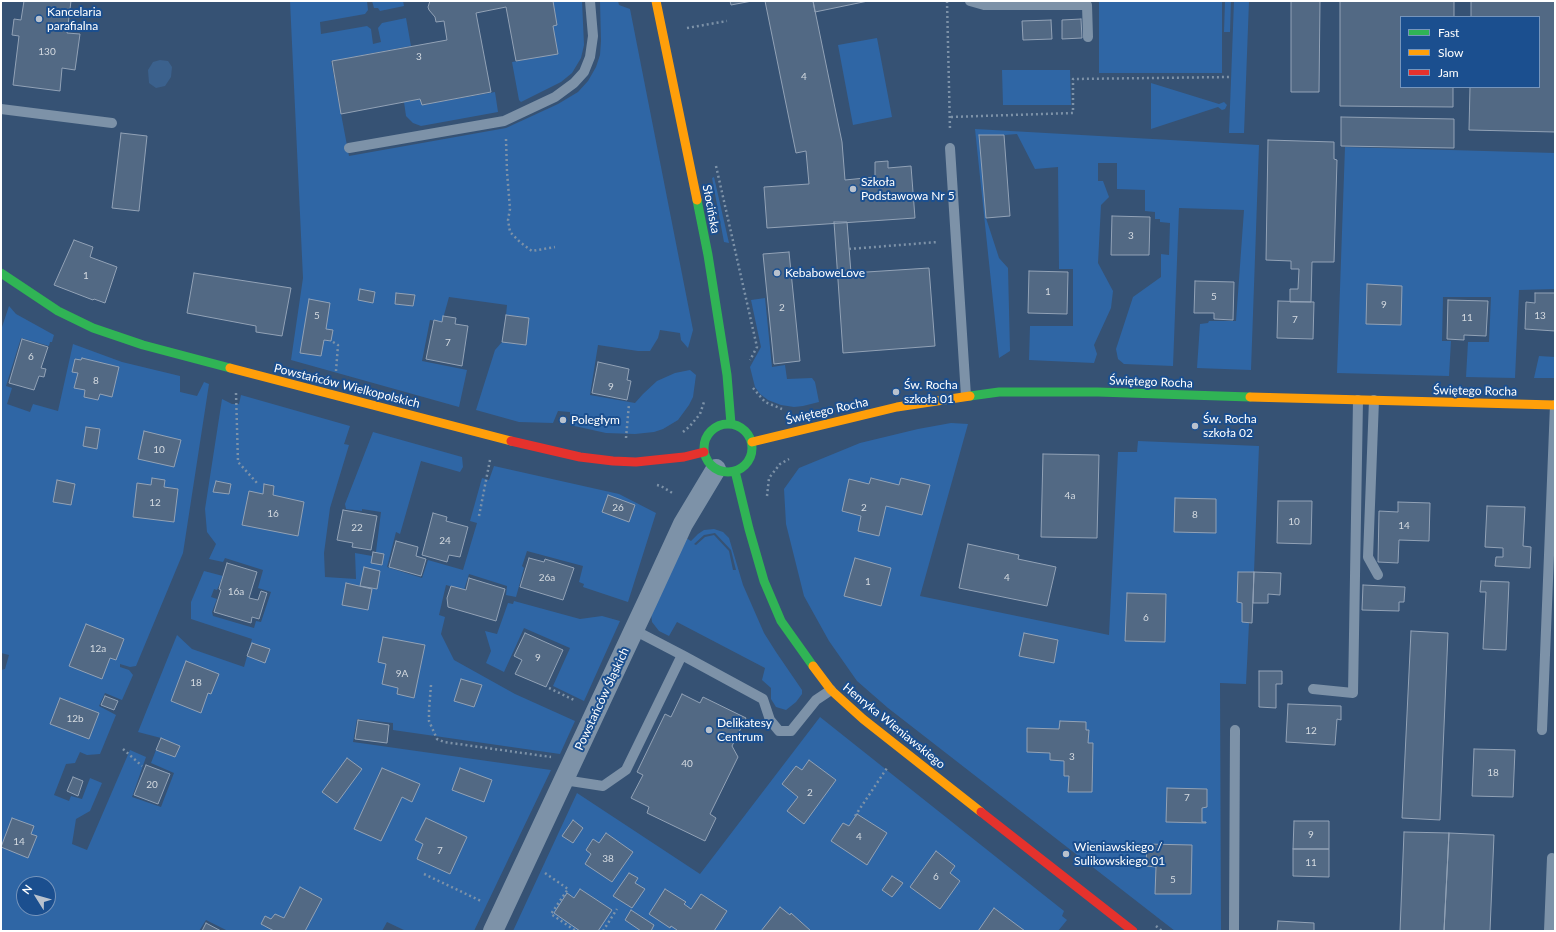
<!DOCTYPE html>
<html>
<head>
<meta charset="utf-8">
<style>
  body { margin:0 }
  #map { position:relative; width:1556px; height:932px; overflow:hidden; background:#365274; font-family:Lato,sans-serif }
  canvas { display:block }
  .frame { position:absolute; inset:0; border:2px solid #fff; pointer-events:none }
  .legend { position:absolute; left:1400px; top:16px; width:140px; height:72px; box-sizing:border-box; background:#1b4f8f; border:1px solid #7695bc; margin:0; padding:5px 7px; list-style:none; font-size:12px; color:#fff }
  .legend li { display:flex; align-items:center; gap:8px; height:20px }
  .legend b { width:20px; border:1px solid #7695bc }
  .north { position:absolute; left:16px; top:876px; width:40px; height:40px; box-sizing:border-box; background:#1b4f8f; border:1px solid #7695bc; border-radius:50%; rotate:307deg; font-size:11px; font-weight:700; line-height:16px; text-align:center; color:#fff }
  .north::after { content:''; display:block; margin:auto; width:14px; height:18px; background:#b9c2ce; clip-path:polygon(50% 0,100% 100%,50% 72%,0 100%) }
</style>
</head>
<body>
<div id="map">
<canvas width="1556" height="932"></canvas>
<div class="frame"></div>
<ul class="legend">
<li><b style="height:5px;background:#30b455"></b>Fast</li>
<li><b style="height:5px;background:#ff9f0a"></b>Slow</li>
<li><b style="height:5px;background:#e5322d"></b>Jam</li>
</ul>
<div class="north">N</div>
</div>
<script>
const c = document.querySelector('canvas').getContext('2d');
c.lineJoin = 'round';
function paint(path, color) { c.fillStyle = color; c.fill(path, 'evenodd'); }
const shape = rows => new Path2D(rows.map(r => 'M' + r).join(''));
function stroke(path, color, width, dash) { c.strokeStyle = color; c.lineWidth = width; c.lineCap = dash ? 'butt' : 'round'; c.setLineDash(dash || []); c.stroke(path); }
function drawText(font, color, halo, rows, align = 'center') {
  c.font = font + ' Lato,sans-serif'; c.lineWidth = 4; c.setLineDash([]); c.textBaseline = 'middle'; c.strokeStyle = halo; c.fillStyle = color; for (const [text, x, y, turn = 0] of rows) {
    c.save(); c.translate(x, y); c.rotate((+turn || 0) * Math.PI / 180); c.textAlign = isNaN(turn) ? turn : align; if (halo) c.strokeText(text, 0, 0); c.fillText(text, 0, 0); c.restore();
  }
}
paint(shape([
  [290,1,367,1,368,10,365,14,320,22,321,34,367,26,371,29,373,44,381,42,378,28,382,23,406,18,411,46,331,61,349,156,506,128,558,104,578,92,588,81,596,67,600,55,601,41,600,1,618,1,619,5,630,9,693,330,688,348,681,340,680,333,660,330,658,338,650,351,638,351,598,345,590,395,635,403,643,394,657,381,675,373,690,370,696,375,693,397,689,405,678,420,663,429,654,432,635,434,606,433,570,425,570,412,558,411,553,423,519,422,476,410,495,350,502,342,526,345,529,318,506,315,507,305,449,297,442,322,430,320,422,361,467,370,459,407,291,360,303,278],
  [372,1,403,1,404,6,380,11,378,8,374,8],
  [553,1,582,1,584,45,581,58,572,73,561,82,521,102,519,100,512,62,558,54,553,26,557,24],
  [1099,1,1222,1,1222,73,1099,73],
  [1225,1,1231,1,1230,32,1224,32],
  [1234,1,1249,1,1244,133,1229,133],
  [877,38,892,117,853,125,838,45],
  [1002,70,1070,70,1071,105,1003,105],
  [1151,83,1219,104,1224,102,1227,105,1225,109,1222,110,1218,107,1151,129],
  [495,92,498,112,421,126,413,123,406,116,404,102,420,99,422,105],
  [975,129,1259,145,1251,370,1197,368,1200,324,1208,323,1209,321,1236,321,1244,210,1179,208,1173,366,1124,364,1118,359,1116,349,1133,297,1161,277,1161,254,1169,255,1170,223,1160,222,1160,219,1155,219,1155,212,1145,211,1145,190,1117,189,1117,163,1098,163,1098,181,1103,181,1109,197,1101,205,1098,263,1113,291,1111,308,1094,345,1097,354,1094,363,1029,360,1030,326,1073,326,1073,269,1059,269,1058,167,1035,169,1017,134,1004,135,979,135,986,218,999,258,1008,268,1010,351,999,358],
  [1345,147,1555,153,1555,289,1519,290,1515,378,1466,377,1468,342,1489,342,1491,297,1443,297,1442,341,1451,341,1449,376,1337,373],
  [714,177,729,243,724,242,712,178],
  [765,298,772,367,785,365,787,379,812,378,815,382,819,402,803,406,794,407,781,405,768,400,760,394,755,387,750,367,761,347,751,300],
  [9,306,16,314,54,335,52,342,50,342,49,346,21,338,6,386,12,388,7,404,30,412,33,404,58,411,73,344,122,362,180,376,180,392,197,396,204,382,209,384,183,553,136,666,130,667,120,664,120,667,129,670,133,675,122,700,105,693,99,706,116,715,100,754,87,755,80,752,75,763,66,764,54,795,69,801,71,796,82,799,90,778,102,783,90,811,76,819,72,844,87,850,130,750,146,757,132,797,161,807,174,773,151,763,156,750,175,757,180,746,161,738,138,732,177,635,192,649,244,667,252,639,191,619,191,602,204,571,223,576,217,590,214,589,211,597,217,599,212,612,213,616,254,628,256,621,261,622,271,592,258,588,263,570,225,558,223,562,209,559,216,544,207,532,205,509,222,399,232,404,239,404,241,395,350,426,344,444,349,445,330,508,324,553,325,577,356,579,355,553,372,556,373,552,376,552,381,512,362,509,362,511,346,509,345,504,373,432,462,457,463,467,460,472,421,461,400,534,396,532,387,567,422,578,428,560,463,570,477,523,470,521,482,478,489,480,494,466,619,494,656,513,628,602,583,587,584,584,579,582,583,566,527,551,522,566,524,568,516,597,506,595,507,586,469,574,464,590,446,585,439,615,445,617,441,634,454,660,515,694,575,721,560,754,393,730,393,723,357,719,353,742,551,770,474,931,406,931,387,922,382,931,228,931,206,920,199,931,1,931,1,670,5,669,9,655,1,653,1,330],
  [24,884,48,884,48,908,24,908],
  [1539,356,1555,357,1555,378,1534,378],
  [951,423,968,424,920,596,1109,635,1118,452,1137,452,1138,441,1259,446,1254,572,1249,623,1246,684,1220,683,1221,931,1175,931,888,708,857,681,829,641,804,596,786,524,784,489,799,468,860,443,918,429],
  [714,529,723,532,729,538,743,585,764,633,776,652,802,690,802,694,796,702,786,710,776,707,771,699,771,688,762,680,765,668,677,622,669,636,659,631,652,622,651,613,686,538,691,541,698,534,704,530],
  [715,533,731,550,736,570,733,570,729,551,714,535,705,537,696,545,694,544,704,535],
  [514,601,580,619,602,616,620,621,584,701,553,686,570,648,524,628,504,672,486,663,491,651,485,631,497,634,508,603,513,604],
  [820,717,1064,911,1062,916,1067,920,1058,931,513,931,577,793,700,874]
]), '#2f66a5');
paint(shape([
  [160,60,168,61,172,67,171,77,165,86,156,88,149,83,148,70,153,62]
]), '#3b618d');
const building = shape([
  [24,1,71,1,67,33,80,34,75,70,62,68,60,91,13,85,19,36,12,35,14,19,21,20,24,1],
  [430,1,553,1,557,25,553,26,558,54,516,61,506,7,476,13,491,92,422,105,420,99,341,114,332,61,447,40,444,21,436,22,435,17,429,10,428,7,430,1],
  [730,1,752,1,731,5,730,1],
  [765,1,813,1,842,142,845,180,875,177,875,162,888,161,888,168,911,166,915,218,767,228,764,187,809,184,806,151,796,153,765,1],
  [813,1,868,1,815,12,813,1],
  [1291,1,1320,1,1319,92,1291,92,1291,1],
  [1340,1,1454,1,1454,17,1401,17,1401,87,1453,87,1453,107,1340,106,1340,1],
  [1471,1,1555,1,1555,132,1469,130,1470,87,1539,87,1539,17,1471,17,1471,1],
  [1081,19,1082,38,1062,39,1062,20,1081,19],
  [1051,20,1052,39,1023,40,1022,21,1051,20],
  [1341,117,1454,119,1454,148,1341,146,1341,117],
  [121,133,147,136,139,211,112,208,121,133],
  [979,135,1004,135,1010,216,986,218,979,135],
  [1268,140,1334,142,1334,159,1337,160,1334,262,1312,262,1311,302,1290,302,1290,289,1298,289,1299,269,1291,269,1291,261,1266,260,1268,140],
  [1112,216,1150,217,1149,255,1111,255,1112,216],
  [834,222,847,222,851,273,929,268,935,346,843,353,834,222],
  [74,240,93,247,90,257,117,267,105,303,94,299,93,300,54,285,74,240],
  [789,252,800,361,774,364,763,254,789,252],
  [1029,271,1068,272,1067,314,1028,313,1029,271],
  [194,273,291,288,282,336,256,332,256,326,187,313,194,273],
  [1195,281,1234,282,1233,320,1214,319,1214,313,1194,313,1195,281],
  [1367,284,1402,286,1401,325,1366,324,1367,284],
  [360,289,375,292,373,303,358,300,360,289],
  [396,293,415,295,413,306,395,304,396,293],
  [1535,293,1555,293,1555,331,1525,329,1526,302,1535,303,1535,293],
  [309,299,330,303,326,329,333,330,331,341,324,340,321,356,300,353,309,299],
  [1448,300,1488,301,1486,336,1464,335,1464,340,1447,339,1448,300],
  [1278,301,1314,302,1313,339,1277,338,1278,301],
  [506,315,529,318,526,345,502,342,506,315],
  [443,316,456,318,455,324,468,326,462,366,426,359,434,320,442,322,443,316],
  [22,339,48,347,41,368,46,369,44,377,39,376,34,390,9,383,22,339],
  [82,358,119,367,112,397,100,394,98,400,84,397,85,390,74,388,78,373,72,372,75,359,81,360,82,358],
  [598,362,629,369,627,380,631,381,627,400,592,393,598,362],
  [86,427,100,429,97,449,83,446,86,427],
  [144,431,181,440,174,467,138,459,144,431],
  [1043,454,1099,455,1097,538,1041,537,1043,454],
  [152,478,165,480,164,487,178,489,174,522,133,517,137,483,151,485,152,478],
  [871,478,899,485,901,478,930,485,922,515,886,506,879,536,858,531,861,516,842,511,849,479,869,484,871,478],
  [57,480,75,484,71,505,53,502,57,480],
  [216,481,231,484,229,494,213,492,216,481],
  [264,484,274,486,273,495,304,502,298,536,242,525,249,491,263,494,264,484],
  [608,495,635,505,629,522,602,512,608,495],
  [1175,498,1216,499,1216,533,1174,532,1175,498],
  [1278,501,1312,501,1311,544,1277,543,1278,501],
  [1398,502,1430,503,1429,541,1399,540,1398,563,1378,562,1379,511,1398,512,1398,502],
  [1487,506,1525,507,1523,546,1531,547,1530,568,1495,566,1496,557,1503,557,1503,548,1485,547,1487,506],
  [343,510,377,516,371,550,352,547,353,543,337,540,343,510],
  [433,513,447,517,446,521,468,527,460,557,449,555,447,562,422,555,433,513],
  [396,541,418,547,416,556,426,559,421,576,389,567,396,541],
  [968,544,1019,555,1018,559,1056,567,1047,606,959,588,968,544],
  [373,552,384,554,382,565,371,563,373,552],
  [529,558,544,562,545,559,574,568,563,600,520,587,529,558],
  [855,558,891,568,881,606,844,596,855,558],
  [227,563,257,572,249,598,258,600,261,591,267,593,259,619,252,617,251,623,214,612,221,590,219,589,227,563],
  [364,567,380,571,377,589,360,586,364,567],
  [1238,572,1254,572,1252,623,1242,622,1242,603,1237,602,1238,572],
  [1254,572,1281,573,1280,595,1268,594,1268,603,1253,603,1254,572],
  [469,578,505,589,496,621,448,607,447,598,451,586,466,590,469,578],
  [1481,581,1509,582,1506,650,1483,649,1486,592,1480,592,1481,581],
  [346,583,372,589,368,610,342,605,346,583],
  [1363,585,1405,587,1404,602,1399,602,1399,611,1362,610,1363,585],
  [1127,593,1166,594,1165,642,1125,641,1127,593],
  [86,624,124,639,116,660,110,658,102,679,69,666,86,624],
  [1411,631,1448,633,1440,820,1402,818,1411,631],
  [525,633,563,650,546,687,515,674,522,660,514,656,525,633],
  [1024,633,1058,640,1054,663,1019,656,1024,633],
  [383,637,425,645,414,698,397,694,398,688,382,684,386,664,378,662,383,637],
  [252,643,270,649,265,663,247,656,252,643],
  [186,661,219,674,211,694,208,693,201,713,171,701,186,661],
  [1259,671,1282,671,1282,684,1276,684,1276,708,1259,707,1259,671],
  [461,679,482,685,474,707,454,701,461,679],
  [682,694,700,703,703,697,746,718,732,746,738,757,710,814,716,818,705,841,647,813,649,807,631,798,643,775,637,772,665,714,671,717,682,694],
  [105,696,118,701,114,710,101,705,105,696],
  [60,698,99,713,89,739,50,724,60,698],
  [1288,704,1341,706,1341,720,1337,719,1335,745,1286,742,1288,704],
  [358,720,389,725,387,743,355,739,358,720],
  [1060,721,1086,722,1086,730,1089,730,1088,743,1093,743,1092,792,1068,792,1069,776,1064,776,1064,761,1050,760,1050,753,1027,752,1027,728,1059,729,1060,721],
  [161,738,180,746,175,757,156,750,161,738],
  [1474,749,1515,750,1513,797,1472,796,1474,749],
  [347,758,362,769,337,803,322,792,347,758],
  [809,760,836,780,804,824,787,811,798,797,782,784,796,766,802,770,809,760],
  [146,765,170,774,158,804,134,795,146,765],
  [382,768,420,784,412,802,402,797,381,841,354,829,382,768],
  [460,768,492,780,484,802,452,790,460,768],
  [73,777,83,781,78,796,67,791,73,777],
  [1167,788,1207,789,1207,807,1202,808,1202,822,1206,822,1206,823,1166,822,1167,788],
  [857,814,887,833,867,865,831,841,843,823,849,826,857,814],
  [12,818,34,826,31,834,37,836,28,858,1,847,12,818],
  [426,818,467,837,450,874,417,859,423,844,415,840,426,818],
  [573,820,583,828,573,843,562,836,573,820],
  [1294,821,1329,821,1329,849,1293,849,1294,821],
  [1404,832,1449,833,1444,931,1400,931,1404,832],
  [606,833,633,852,612,882,585,864,591,854,586,850,593,839,599,843,606,833],
  [1449,833,1494,835,1490,931,1444,931,1449,833],
  [1147,844,1192,845,1191,894,1155,894,1156,867,1146,866,1147,844],
  [1293,849,1329,849,1329,877,1293,876,1293,849],
  [936,851,955,866,950,873,960,881,940,909,910,887,936,851],
  [629,873,638,878,635,883,645,889,632,908,613,896,629,873],
  [892,876,903,883,892,897,882,890,892,876],
  [300,887,322,899,305,931,274,931,261,924,265,916,271,919,275,914,284,918,300,887],
  [580,889,612,910,598,931,580,931,554,913,567,893,574,898,580,889],
  [665,889,686,902,684,904,691,909,701,894,727,911,714,931,677,931,677,930,671,926,670,928,649,914,665,889],
  [780,907,790,915,791,913,811,931,761,931,780,907],
  [994,908,1025,931,978,931,994,908],
  [631,910,654,925,651,931,641,931,625,920,631,910],
  [1278,921,1314,923,1314,931,1277,931,1278,921],
  [206,923,221,931,202,931,206,923]
]);
paint(building, '#526984');
stroke(building, '#92a2b6', 1);
stroke(shape([
  [947,1,950,130],
  [687,28,727,21],
  [951,117,1073,113,1073,79,1231,77],
  [506,139,507,172,510,209,508,220,510,232,520,242,532,251,555,247],
  [716,166,757,347,750,360],
  [849,249,938,242],
  [333,342,338,345,336,371],
  [753,388,765,402,782,409],
  [236,393,238,462,257,483],
  [683,432,690,426,700,414,704,402],
  [626,438,629,404],
  [657,485,661,486,674,494],
  [767,496,769,478,780,464,789,459],
  [479,516,490,460],
  [431,685,429,710,429,721,437,739,444,742,551,757],
  [549,688,576,701],
  [123,749,142,766],
  [855,816,887,768],
  [545,873,568,889,551,914,576,931],
  [424,874,481,901],
  [1156,926,1162,931],
  [603,931,617,909]
]), '#7d92a8', 2.5, [2, 3]);
stroke(shape([
  [970,1,984,5,1087,5,1088,37],
  [1,109,112,123],
  [349,148,504,121,555,97,574,83,584,72,590,57,593,36,590,1],
  [950,148,966,396],
  [1374,400,1368,557,1378,575],
  [682,655,763,699,770,720,779,731,791,731,816,700,831,690],
  [1313,689,1353,693,1358,400],
  [1542,730,1555,405],
  [564,780,603,786,626,770,682,655,634,630],
  [1234,931,1235,730],
  [1549,931,1552,858]
]), '#7d92a8', 10);
stroke(shape([
  [493,931,648,600,683,524,716,469]
]), '#7d92a8', 20);
stroke(shape([
  [697,200,708,255,727,375,731,424],
  [1,273,58,311,93,328,143,345,230,368],
  [970,396,999,392,1098,392,1250,397],
  '704 448a24 24 0 1 1 48 0a24 24 0 1 1-48 0Z',
  [735,471,749,529,764,581,781,621,813,666]
]), '#30b455', 9);
stroke(shape([
  [656,1,697,200],
  [230,368,511,441],
  [1250,397,1555,405],
  [752,442,897,407,970,396],
  [813,666,831,690,863,719,981,812]
]), '#ff9f0a', 9);
stroke(shape([
  [511,441,580,457,613,461,636,462,684,457,704,452],
  [981,812,1133,931]
]), '#e5322d', 9);
for (const [x, y, r, color] of [
  [39,19,4,"#b9c2ce"],
  [853,189,4,"#b9c2ce"],
  [777,273,4,"#b9c2ce"],
  [896,392,4,"#b9c2ce"],
  [563,420,4,"#b9c2ce"],
  [1195,426,4,"#b9c2ce"],
  [709,730,4,"#b9c2ce"],
  [1066,854,4,"#b9c2ce"]
]) { const dot = new Path2D(); dot.arc(x, y, r, 0, 2 * Math.PI); c.fillStyle = color; c.fill(dot); stroke(dot, '#1b4f8f', 1.5); }
drawText('10px', '#d4dae0', null, [
  ["130",47,52],
  ["3",419,57],
  ["4",804,77],
  ["3",1131,236],
  ["1",86,276],
  ["1",1048,292],
  ["5",1214,297],
  ["9",1384,305],
  ["2",782,308],
  ["5",317,316],
  ["13",1540,316],
  ["11",1467,318],
  ["7",1295,320],
  ["7",448,343],
  ["6",31,357],
  ["8",96,381],
  ["9",611,387],
  ["10",159,450],
  ["4a",1070,496],
  ["12",155,503],
  ["26",618,508],
  ["2",864,508],
  ["16",273,514],
  ["8",1195,515],
  ["10",1294,522],
  ["14",1404,526],
  ["22",357,528],
  ["24",445,541],
  ["26a",547,578],
  ["4",1007,578],
  ["1",868,582],
  ["16a",236,592],
  ["6",1146,618],
  ["12a",98,649],
  ["9",538,658],
  ["9A",402,674],
  ["18",196,683],
  ["12b",75,719],
  ["12",1311,731],
  ["3",1072,757],
  ["40",687,764],
  ["18",1493,773],
  ["20",152,785],
  ["2",810,793],
  ["7",1187,798],
  ["9",1311,835],
  ["4",859,837],
  ["14",19,842],
  ["7",440,851],
  ["38",608,859],
  ["11",1311,863],
  ["6",936,877],
  ["5",1173,880]
]);
drawText('12px', '#fff', '#1b4f8f', [
  ["Kancelaria",47,12],
  ["parafialna",47,26],
  ["Szkoła",861,182],
  ["Podstawowa Nr 5",861,196],
  ["KebaboweLove",785,273],
  ["Św. Rocha",904,385],
  ["szkoła 01",904,399],
  ["Św. Rocha",1203,419],
  ["szkoła 02",1203,433],
  ["Poległym",571,420],
  ["Delikatesy",717,723],
  ["Centrum",717,737],
  ["Wieniawskiego /",1074,847],
  ["Sulikowskiego 01",1074,861]
], 'left');
drawText('12px', '#fff', '#1b4f8f', [
  ["Słocińska",711,209,79],
  ["Świętego Rocha",1151,382,2],
  ["Powstańców Wielkopolskich",347,386,14],
  ["Świętego Rocha",1475,391,1],
  ["Świętego Rocha",827,411,-13],
  ["Powstańców Śląskich",602,699,-65],
  ["Henryka Wieniawskiego",894,726,39]
]);
</script>
</body>
</html>
